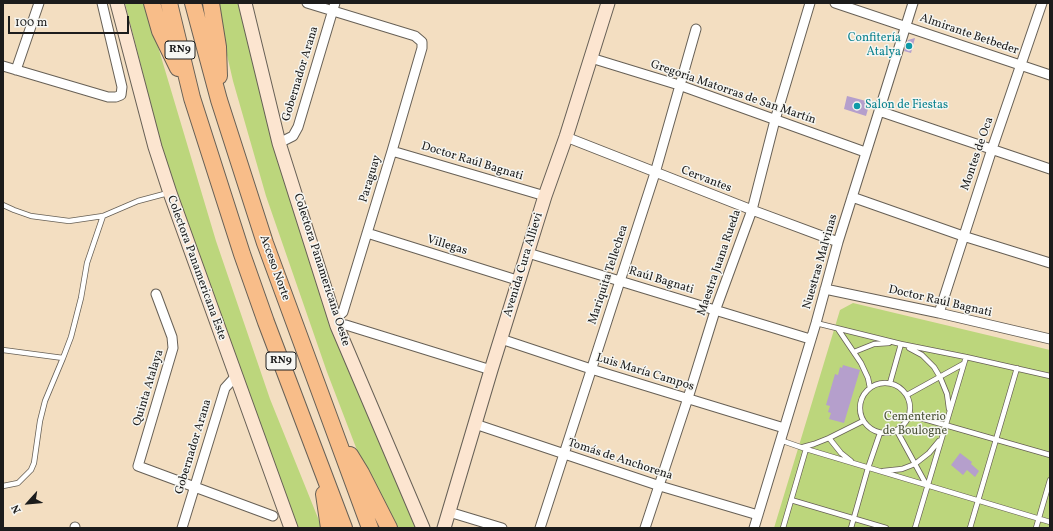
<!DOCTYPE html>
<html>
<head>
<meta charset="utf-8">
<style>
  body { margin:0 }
  #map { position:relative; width:1053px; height:531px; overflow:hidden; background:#f3dec1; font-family:Vollkorn,serif }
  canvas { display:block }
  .frame { position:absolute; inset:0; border:4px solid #1c1c1c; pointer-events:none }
  .north { position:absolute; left:8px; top:483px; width:40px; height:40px; -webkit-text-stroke:3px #f6f6f2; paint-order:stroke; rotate:243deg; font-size:11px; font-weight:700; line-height:16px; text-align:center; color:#1c1c1c }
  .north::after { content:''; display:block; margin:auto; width:14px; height:18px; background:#1c1c1c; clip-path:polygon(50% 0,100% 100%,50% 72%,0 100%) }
  .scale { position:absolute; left:8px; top:16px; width:121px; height:18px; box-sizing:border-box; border:2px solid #1c1c1c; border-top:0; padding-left:5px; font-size:12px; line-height:14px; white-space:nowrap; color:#1c1c1c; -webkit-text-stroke:3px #f6f6f2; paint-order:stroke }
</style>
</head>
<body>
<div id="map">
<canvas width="1053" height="531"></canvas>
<div class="frame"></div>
<div class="north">N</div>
<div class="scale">100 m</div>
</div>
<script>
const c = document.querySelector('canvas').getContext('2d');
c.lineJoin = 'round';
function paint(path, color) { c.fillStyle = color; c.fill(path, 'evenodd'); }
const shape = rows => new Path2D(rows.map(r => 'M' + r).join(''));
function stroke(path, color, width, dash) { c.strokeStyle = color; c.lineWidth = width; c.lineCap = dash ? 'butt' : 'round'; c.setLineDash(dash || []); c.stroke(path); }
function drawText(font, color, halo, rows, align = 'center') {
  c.font = font + ' Vollkorn,serif'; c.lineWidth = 3; c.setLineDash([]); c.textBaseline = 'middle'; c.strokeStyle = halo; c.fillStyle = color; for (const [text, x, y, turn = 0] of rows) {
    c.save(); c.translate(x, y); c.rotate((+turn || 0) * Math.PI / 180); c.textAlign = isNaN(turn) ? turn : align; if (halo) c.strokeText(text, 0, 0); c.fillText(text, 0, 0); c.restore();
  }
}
paint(shape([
  [125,3,145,3,216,241,270,399,322,528,297,528,177,195,162,148],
  [215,3,242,3,290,188,420,528,393,528,370,484,327,372,266,196,233,81],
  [853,303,1050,350,1050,528,774,528,840,310]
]), '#bcd67c');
paint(shape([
  [915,38,911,53,904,51,908,40],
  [847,96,870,102,866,116,844,109],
  [843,365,860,370,844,423,829,419,831,413,828,412,830,406,826,405,835,374,838,375,840,367,842,368],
  [960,453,972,462,971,464,979,471,975,477,967,470,963,475,951,465]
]), '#b59fcc');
const lane = shape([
  [3,205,14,210,31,216,69,221,103,216,138,201,168,193],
  [816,323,901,344,966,357,1050,376],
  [838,329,861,363,868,378,870,388],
  [909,348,922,355,934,367,940,377,947,394,949,409],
  [3,350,63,358,71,337,81,298,87,263,103,216],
  [854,352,874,344,889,343],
  '860 408a25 25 0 1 1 50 0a25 25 0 1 1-50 0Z',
  [890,383,901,344],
  [907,395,963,364],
  [910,415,1050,455],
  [897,431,927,486],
  [829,438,841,453,851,461],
  [780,440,806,449,1050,522],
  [803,447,814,444,829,438,863,421],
  [883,471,902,469,915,464,929,453,939,441],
  [3,486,18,483,31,470,34,463,40,421,45,401,63,358],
  [791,500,886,528],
  [783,528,806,449],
  [851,528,868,468,880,433],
  [915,528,966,357],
  [970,528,1017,368],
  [1036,528,1050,480]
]);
const street = shape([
  [307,3,415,36,422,42,422,48,392,151,343,312,335,319],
  [835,3,1050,75],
  [591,58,679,85,865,152],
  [3,66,108,97,116,97,121,95,122,87,102,3],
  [16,70,39,3],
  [879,111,1050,169],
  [566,137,752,210,838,242],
  [279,143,293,136,298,127,335,3],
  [392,151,545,196],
  [852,197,963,236,1050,263],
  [367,233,520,281],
  [528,253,810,339],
  [825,289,939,313,1050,339],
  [156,294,172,337,173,348,138,466,273,516],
  [939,313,992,149,1042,3],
  [337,326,346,325,491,370],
  [501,339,591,369,784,428],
  [475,424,660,486,758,515],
  [449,512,502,528],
  [75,528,75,527],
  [182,528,225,388,235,377],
  [540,528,655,173,696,29],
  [645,528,688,398,715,311,752,210,775,120,810,3],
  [754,528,816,323,838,242,913,3]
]);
const secondary = shape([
  [117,3,155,147,170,193,291,528],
  [245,3,279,143,337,326,423,528],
  [444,528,491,370,545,196,566,137,608,3]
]);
const highway = shape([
  [152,3,160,31,178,68],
  [169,3,192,98,242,254,266,322,344,528],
  [193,3,219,100,265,243,370,528],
  [211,3,218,47,219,76],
  [350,455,361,473,389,528],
  [324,494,329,528]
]);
stroke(lane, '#676056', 6);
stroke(street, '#676056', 11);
stroke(secondary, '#676056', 15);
stroke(highway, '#676056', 18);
stroke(lane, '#fff', 4.5);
stroke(street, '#fff', 9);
stroke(secondary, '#fce5d0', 13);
stroke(highway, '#f8bd89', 16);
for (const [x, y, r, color] of [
  [909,46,4,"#0f9aa8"],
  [857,106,4,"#0f9aa8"]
]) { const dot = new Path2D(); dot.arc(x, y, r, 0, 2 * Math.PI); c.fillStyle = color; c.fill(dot); stroke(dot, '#f6f6f2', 1.5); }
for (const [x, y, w] of [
  [180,50,30],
  [281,361,30]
]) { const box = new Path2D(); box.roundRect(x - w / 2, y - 9, w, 18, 3); c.fillStyle = '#f6f6f2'; c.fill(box); stroke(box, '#1c1c1c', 1); }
drawText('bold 11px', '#1c1c1c', null, [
  ["RN9",180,50],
  ["RN9",281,361]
]);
drawText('12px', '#1c1c1c', '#f6f6f2', [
  ["Almirante Betbeder",969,35,19],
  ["Gobernador Arana",301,74,-73],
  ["Gregoria Matorras de San Martín",733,93,19],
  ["Montes de Oca",978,154,-71],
  ["Doctor Raúl Bagnati",472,162,17],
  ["Paraguay",371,179,-73],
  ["Cervantes",706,180,21],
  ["Villegas",447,246,17],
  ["Nuestras Malvinas",821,262,-74],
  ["Maestra Juana Rueda",720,263,-71],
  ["Avenida Cura Allievi",524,265,-73],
  ["Colectora Panamericana Este",196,268,70],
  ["Acceso Norte",274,268,70],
  ["Colectora Panamericana Oeste",321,270,72],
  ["Mariquita Tellechea",609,275,-72],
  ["Raúl Bagnati",661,281,17],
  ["Doctor Raúl Bagnati",940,302,13],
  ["Luis María Campos",645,373,17],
  ["Quinta Atalaya",149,388,-73],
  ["Gobernador Arana",194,447,-73],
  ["Tomás de Anchorena",620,460,18]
]);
drawText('12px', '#0d838f', '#f6f6f2', [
  ["Confitería",901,39],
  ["Atalya",901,53],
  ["Salon de Fiestas",865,106,"left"]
], 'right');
drawText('12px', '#4c5439', '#f6f6f2', [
  ["Cementerio",915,418],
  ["de Boulogne",915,432]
]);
</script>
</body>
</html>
